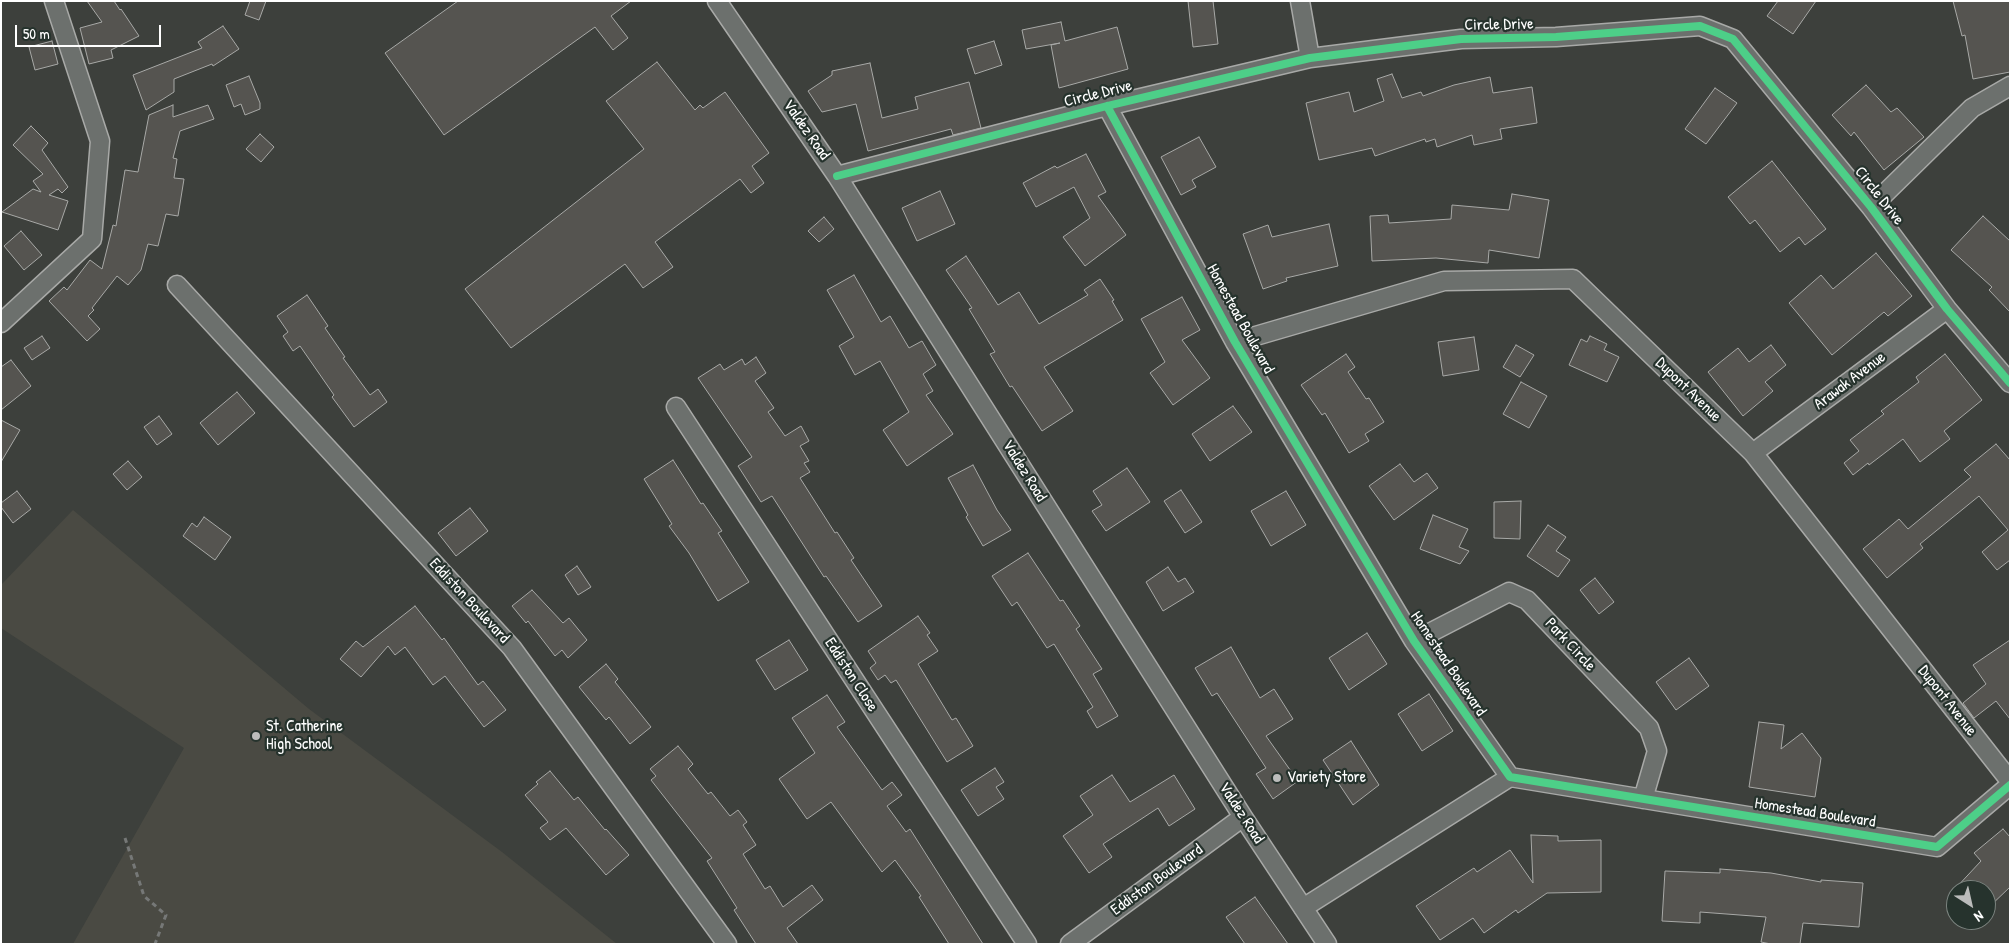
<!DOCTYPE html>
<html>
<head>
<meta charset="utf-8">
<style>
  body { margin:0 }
  #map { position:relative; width:2011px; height:945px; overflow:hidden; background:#3d403c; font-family:"Patrick Hand",sans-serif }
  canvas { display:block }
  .frame { position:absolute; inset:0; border:2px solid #fff; pointer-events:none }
  .north { position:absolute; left:1946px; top:880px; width:50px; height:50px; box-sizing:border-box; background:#26332d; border:1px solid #7d8581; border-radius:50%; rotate:145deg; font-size:14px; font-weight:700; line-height:20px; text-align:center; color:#fff }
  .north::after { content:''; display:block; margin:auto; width:18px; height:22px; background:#bbbcbb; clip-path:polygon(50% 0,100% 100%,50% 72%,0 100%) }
  .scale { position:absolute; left:15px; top:25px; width:146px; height:22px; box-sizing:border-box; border:2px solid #fff; border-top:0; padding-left:6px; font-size:15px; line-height:18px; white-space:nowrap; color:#fff; -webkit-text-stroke:4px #26332d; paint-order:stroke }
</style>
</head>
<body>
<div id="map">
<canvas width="2011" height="945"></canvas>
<div class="frame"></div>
<div class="north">N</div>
<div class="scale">50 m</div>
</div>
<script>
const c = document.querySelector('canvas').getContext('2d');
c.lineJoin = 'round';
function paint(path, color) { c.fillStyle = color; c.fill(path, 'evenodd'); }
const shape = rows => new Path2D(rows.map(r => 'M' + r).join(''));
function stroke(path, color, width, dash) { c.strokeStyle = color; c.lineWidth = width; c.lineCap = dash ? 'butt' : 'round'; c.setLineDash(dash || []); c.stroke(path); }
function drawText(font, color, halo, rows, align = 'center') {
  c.font = font + ' "Patrick Hand",sans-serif'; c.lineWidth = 4.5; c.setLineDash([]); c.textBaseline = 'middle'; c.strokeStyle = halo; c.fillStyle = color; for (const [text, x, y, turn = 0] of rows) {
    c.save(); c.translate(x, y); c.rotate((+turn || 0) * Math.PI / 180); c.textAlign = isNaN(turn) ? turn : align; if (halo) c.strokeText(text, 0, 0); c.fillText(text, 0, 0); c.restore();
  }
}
paint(shape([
  [73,510,309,709,502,852,617,944,73,944,184,748,1,628,1,585]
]), '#4a4a43');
const building = shape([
  [87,1,114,1,120,10,121,9,139,36,111,50,113,58,89,64,80,28,102,22,87,1],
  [250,1,266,1,259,20,245,15,250,1],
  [458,1,631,1,611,16,628,38,613,50,595,27,444,135,385,53,458,1],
  [1188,1,1213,1,1218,44,1193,47,1188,1],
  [1778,1,1816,1,1793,34,1767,16,1778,1],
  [1953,1,2010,1,2010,72,1973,79,1965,35,1962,36,1953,1],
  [1061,22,1065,41,1117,27,1128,69,1059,88,1051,45,1060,43,1026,49,1022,30,1061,22],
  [223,26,239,49,213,66,212,64,174,79,174,92,146,110,133,75,202,48,198,42,223,26],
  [52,41,58,64,35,70,29,47,52,41],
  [994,41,1002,65,975,74,967,49,994,41],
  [657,62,695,110,700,105,703,108,725,92,769,153,752,166,764,183,751,193,740,179,655,242,673,267,643,288,625,264,511,348,465,289,644,149,606,101,657,62],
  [870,63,882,118,918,109,915,97,969,82,981,128,953,135,951,129,868,151,856,104,822,112,808,91,832,75,832,71,870,63],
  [1392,74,1402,98,1421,92,1423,96,1454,85,1490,77,1493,93,1532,87,1537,123,1500,129,1502,139,1474,145,1472,135,1437,147,1435,139,1426,142,1425,139,1375,156,1372,148,1319,160,1306,103,1349,92,1354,112,1384,101,1377,79,1392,74],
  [249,76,260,103,260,109,245,115,241,104,234,107,226,85,249,76],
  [1866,85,1891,112,1897,108,1924,137,1884,170,1854,132,1851,136,1832,115,1866,85],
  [1715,88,1737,103,1706,144,1685,129,1715,88],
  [173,105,173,117,208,105,214,119,180,131,173,158,177,159,174,178,184,179,178,216,166,214,158,246,148,244,141,270,128,285,117,276,92,308,94,310,88,316,100,329,87,341,49,301,64,287,67,290,90,260,102,269,113,225,116,226,125,170,138,172,149,115,173,105],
  [31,126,48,143,42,150,68,187,62,193,58,189,49,195,68,201,58,230,2,212,33,189,41,192,33,181,43,174,13,145,31,126],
  [260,134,274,147,261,162,246,149,260,134],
  [1199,137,1216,167,1192,180,1196,187,1181,195,1161,157,1199,137],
  [1086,154,1106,192,1098,196,1126,235,1085,266,1063,237,1090,218,1074,187,1036,207,1023,183,1055,166,1057,168,1086,154],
  [1772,161,1826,229,1805,245,1799,237,1780,252,1755,220,1750,224,1728,197,1772,161],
  [940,191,955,224,917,241,902,208,940,191],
  [1512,194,1549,200,1539,258,1489,250,1488,263,1436,258,1372,261,1370,216,1388,215,1389,223,1451,219,1452,205,1509,210,1512,194],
  [1983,216,2010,241,2010,312,1989,290,1992,287,1951,250,1983,216],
  [824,217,834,229,819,242,808,231,824,217],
  [1329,224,1338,266,1286,278,1287,281,1263,289,1243,234,1268,225,1272,237,1329,224],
  [21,231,42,255,24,270,4,246,21,231],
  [1876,253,1912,296,1888,316,1884,312,1832,355,1789,303,1821,275,1833,289,1876,253],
  [966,256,998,305,1019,292,1039,324,1088,295,1084,290,1100,279,1114,300,1112,301,1123,320,1044,367,1073,411,1042,431,1012,386,1010,387,990,354,995,352,969,309,972,308,946,270,966,256],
  [854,275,881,322,890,316,909,348,922,341,936,365,923,374,933,391,926,395,953,434,907,466,883,430,909,412,880,361,855,375,839,346,854,337,827,290,854,275],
  [307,295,328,326,325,328,345,357,343,358,370,395,378,389,387,402,354,427,332,397,334,395,300,346,293,351,283,336,288,332,277,316,307,295],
  [1182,297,1200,330,1182,340,1210,378,1173,405,1150,373,1165,362,1141,319,1182,297],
  [42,336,50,348,32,360,24,348,42,336],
  [1590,336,1607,344,1604,350,1619,357,1607,382,1569,365,1581,339,1587,342,1590,336],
  [1474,337,1479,370,1443,376,1438,342,1474,337],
  [1516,345,1534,355,1520,377,1503,367,1516,345],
  [1771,345,1786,365,1765,382,1773,391,1743,416,1708,372,1738,348,1749,362,1771,345],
  [1346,354,1355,367,1348,372,1366,399,1369,398,1384,422,1365,434,1369,441,1349,453,1325,413,1322,415,1301,385,1346,354],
  [1945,354,1982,400,1944,431,1950,439,1920,462,1903,439,1869,465,1868,463,1853,475,1844,463,1859,451,1850,440,1884,414,1881,411,1919,382,1916,377,1945,354],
  [756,357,766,373,755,381,774,408,768,412,785,436,801,426,809,441,800,446,809,461,804,463,810,472,800,478,835,533,837,532,854,558,851,560,882,606,858,622,826,576,824,577,772,496,761,502,738,466,752,457,698,378,720,364,724,370,742,359,745,365,756,357],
  [11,360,31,386,1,410,1,367,11,360],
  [1521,382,1547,396,1529,428,1503,414,1521,382],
  [237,392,255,413,218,445,200,423,237,392],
  [1233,406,1252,432,1210,461,1192,434,1233,406],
  [159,416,172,434,157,445,144,427,159,416],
  [1,420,20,430,1,462,1,420],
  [1996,444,2010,460,2010,560,1997,570,1982,552,2008,530,1979,496,1920,544,1923,548,1887,578,1863,549,1899,519,1908,529,1971,477,1964,470,1996,444],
  [673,460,701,504,703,503,722,531,718,533,749,582,718,601,689,553,669,526,672,524,644,479,673,460],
  [128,461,142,477,127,490,113,474,128,461],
  [1400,464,1414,482,1427,473,1438,488,1394,520,1369,486,1400,464],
  [973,465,997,510,1011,530,983,546,966,517,968,515,948,478,973,465],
  [1127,468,1150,502,1106,531,1092,511,1102,505,1093,491,1127,468],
  [1181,490,1202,522,1185,533,1164,501,1181,490],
  [17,491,31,509,13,523,1,507,1,503,17,491],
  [1286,491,1306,525,1271,546,1251,511,1286,491],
  [1521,501,1520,539,1494,538,1494,502,1521,501],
  [470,508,488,531,456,556,438,533,470,508],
  [1433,515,1468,529,1459,547,1469,551,1460,564,1420,549,1433,515],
  [204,517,231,537,215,560,183,536,192,523,197,527,204,517],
  [1548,525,1566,537,1556,551,1570,560,1558,577,1527,556,1548,525],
  [1028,553,1060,601,1063,600,1080,626,1076,629,1102,669,1093,674,1118,716,1097,728,1087,711,1093,707,1054,644,1047,648,1017,602,1012,606,992,576,1028,553],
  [577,566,591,587,578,595,565,575,577,566],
  [1168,567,1178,582,1185,578,1194,592,1163,611,1146,582,1168,567],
  [1595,578,1614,602,1599,614,1580,590,1595,578],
  [532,590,563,623,569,618,587,640,568,658,562,650,555,656,528,621,526,623,512,606,532,590],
  [415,606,442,640,444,638,478,685,483,681,506,710,484,727,445,676,433,685,405,647,395,655,388,646,361,677,340,659,356,641,363,647,415,606],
  [918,616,930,633,927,635,938,651,918,664,952,720,956,718,973,746,947,762,896,680,891,683,885,675,878,680,870,668,876,663,868,651,918,616],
  [1367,633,1387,664,1349,690,1329,658,1367,633],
  [789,640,808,670,775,690,756,660,789,640],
  [2010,640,2010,719,1996,701,1974,718,1963,703,1986,684,1973,665,2010,640],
  [1231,647,1260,698,1274,689,1293,719,1266,736,1298,781,1273,799,1256,774,1266,768,1217,693,1212,696,1195,668,1231,647],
  [1689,658,1709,686,1676,710,1656,682,1689,658],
  [606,664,618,679,615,682,651,727,630,744,609,717,606,720,579,687,606,664],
  [1429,694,1453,731,1422,751,1398,714,1429,694],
  [827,695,845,722,837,727,882,790,892,782,902,795,887,806,906,832,910,829,983,944,949,944,919,897,921,896,895,860,882,872,831,802,807,819,779,779,815,753,792,718,827,695],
  [1759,722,1784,725,1781,749,1802,733,1821,758,1815,797,1749,787,1759,722],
  [1351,741,1379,785,1353,805,1323,760,1351,741],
  [678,746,693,764,688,769,708,794,711,792,730,816,738,810,747,822,743,825,756,845,743,854,765,889,770,886,783,907,812,885,823,900,787,928,798,944,756,944,734,910,737,908,707,861,712,858,651,780,656,776,650,769,678,746],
  [995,768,1004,782,996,787,1004,799,978,816,961,790,995,768],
  [550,771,574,800,578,797,605,830,606,829,629,855,606,875,566,828,550,840,540,828,548,822,525,795,538,784,536,782,550,771],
  [1112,775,1130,802,1174,775,1195,809,1169,826,1158,808,1103,844,1112,857,1089,873,1063,836,1093,815,1080,796,1112,775],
  [2003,829,2010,837,2010,887,1986,910,1986,890,1954,890,1981,861,1974,853,2003,829],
  [1531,835,1558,836,1558,841,1601,840,1601,892,1547,893,1518,913,1516,910,1484,933,1473,918,1440,940,1416,906,1474,868,1477,872,1510,850,1533,883,1531,835],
  [1720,869,1771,873,1821,882,1821,880,1863,883,1859,927,1803,923,1800,944,1771,944,1761,942,1766,917,1700,912,1700,923,1662,921,1665,871,1720,873,1720,869],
  [1255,897,1288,944,1245,944,1226,917,1255,897]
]);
paint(building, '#555450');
stroke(building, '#a8a9a7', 1);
const street = shape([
  [717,1,837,176,1243,817,1327,944],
  [1300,1,1310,58],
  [1107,106,1235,342,1414,641,1510,777,1937,847,2010,785],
  [837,176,1107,106,1310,58,1461,39,1556,37,1700,26,1733,39,1871,207,1947,309,2010,383],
  [1871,207,1972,108,2010,86],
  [177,285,512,648,727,944],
  [1,323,92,239,100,141,54,1],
  [1235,342,1444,281,1573,279,1753,453,2010,781],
  [676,407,1027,944],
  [1753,453,1947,309],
  [1414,641,1509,592,1527,600,1649,728,1657,751,1643,799],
  [1303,908,1510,777],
  [1070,944,1243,817]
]);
stroke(street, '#a8a9a7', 21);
stroke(shape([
  [125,838,144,896,166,915,155,944]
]), '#767877', 3, [5, 4]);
stroke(street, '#6c706d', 18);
stroke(shape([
  [1107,106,1235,342,1414,641,1510,777,1937,847,2010,785],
  [837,176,1107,106,1310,58,1461,39,1556,37,1700,26,1733,39,1871,207,1947,309,2010,383]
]), '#4dcf88', 8);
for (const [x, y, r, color] of [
  [256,736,5,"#bbbcbb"],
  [1277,778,5,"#bbbcbb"]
]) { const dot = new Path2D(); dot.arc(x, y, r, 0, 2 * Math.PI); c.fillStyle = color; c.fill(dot); stroke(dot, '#26332d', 2); }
drawText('16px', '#fff', '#26332d', [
  ["Circle Drive",1499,25,-1],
  ["Circle Drive",1098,94,-14],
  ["Valdez Road",806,130,55],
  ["Circle Drive",1879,196,52],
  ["Homestead Boulevard",1240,319,61],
  ["Arawak Avenue",1850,381,-37],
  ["Dupont Avenue",1688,390,44],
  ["Valdez Road",1024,471,58],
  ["Eddiston Boulevard",469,601,47],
  ["Park Circle",1570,645,47],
  ["Homestead Boulevard",1448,664,56],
  ["Eddiston Close",851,675,57],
  ["Dupont Avenue",1947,701,52],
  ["Valdez Road",1241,813,57],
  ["Homestead Boulevard",1815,813,9],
  ["Eddiston Boulevard",1157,880,-36]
]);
drawText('16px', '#fff', '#26332d', [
  ["St. Catherine",266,727],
  ["High School",266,745],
  ["Variety Store",1287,778]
], 'left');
</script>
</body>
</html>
